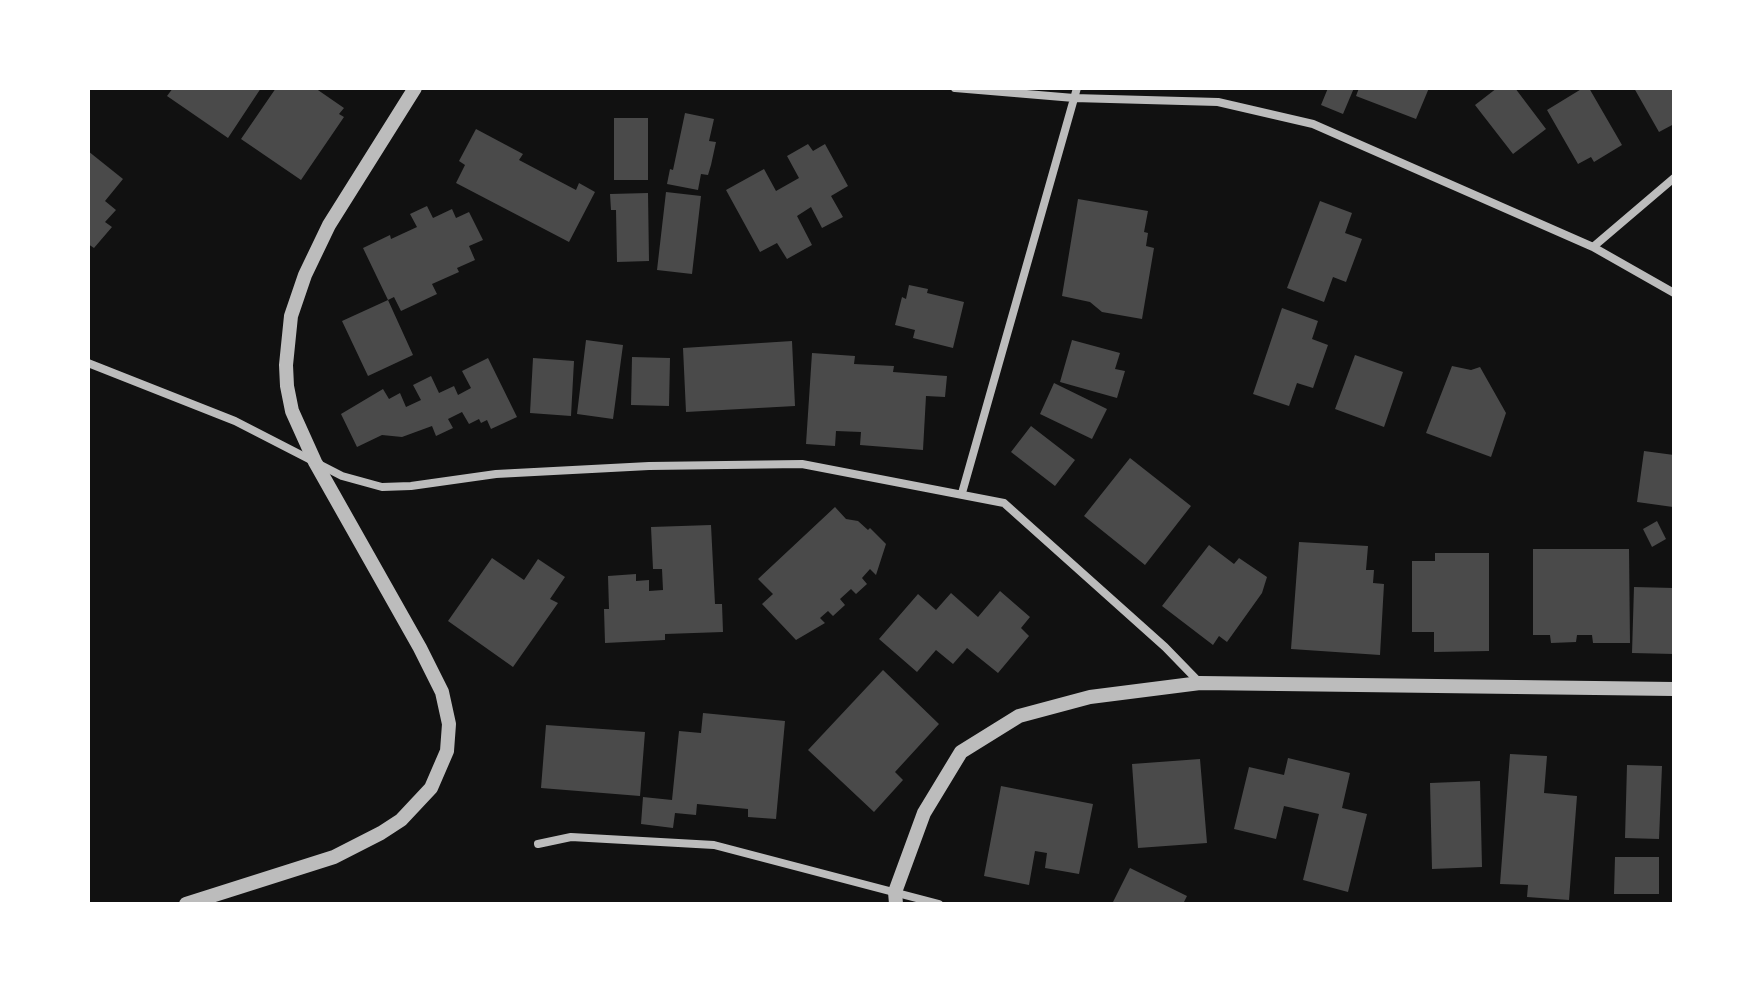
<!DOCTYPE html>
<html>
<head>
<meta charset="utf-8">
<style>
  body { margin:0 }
  #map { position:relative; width:1762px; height:992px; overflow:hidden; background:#111; font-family:"DejaVu Sans",sans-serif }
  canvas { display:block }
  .frame { position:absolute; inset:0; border:90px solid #fff; pointer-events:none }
</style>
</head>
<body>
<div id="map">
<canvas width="1762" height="992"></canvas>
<div class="frame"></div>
</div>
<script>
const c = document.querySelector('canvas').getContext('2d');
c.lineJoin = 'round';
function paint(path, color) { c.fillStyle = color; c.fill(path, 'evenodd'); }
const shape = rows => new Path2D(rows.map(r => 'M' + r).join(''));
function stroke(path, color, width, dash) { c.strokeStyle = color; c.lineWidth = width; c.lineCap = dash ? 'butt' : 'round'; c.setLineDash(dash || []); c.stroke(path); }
paint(shape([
  [173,88,261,88,228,138,167,96],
  [276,88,315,88,344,108,339,114,344,117,301,180,241,139],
  [1328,88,1354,88,1343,114,1321,105],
  [1359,88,1429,88,1416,119,1356,96],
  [1497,88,1515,88,1546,129,1513,154,1475,105],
  [1583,88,1589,88,1622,145,1594,162,1591,157,1578,164,1547,110],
  [1634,88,1674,88,1674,124,1659,132],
  [685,113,714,119,709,141,716,142,711,165,708,175,701,174,698,190,667,184,670,169,673,170],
  [614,118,648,118,648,180,614,180],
  [476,129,523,154,519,160,576,190,579,183,595,192,569,242,456,183,465,165,459,161],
  [808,144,813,151,825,144,848,186,831,196,843,217,822,228,811,207,797,216,812,245,787,259,777,243,760,252,726,190,764,169,776,191,799,178,787,156],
  [88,151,123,179,105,201,116,210,105,222,112,227,94,248,88,244],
  [666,192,701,196,692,274,657,270],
  [648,193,649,261,617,262,616,210,611,210,610,194],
  [1078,199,1148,211,1144,232,1148,233,1146,246,1154,248,1142,319,1102,312,1090,302,1062,296],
  [1320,201,1352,213,1345,233,1362,239,1346,282,1333,277,1324,302,1287,288],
  [427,206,433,218,452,209,456,218,469,212,483,240,469,246,475,260,457,268,459,272,432,284,437,294,401,311,394,297,388,300,413,355,368,376,342,321,388,300,363,248,390,235,391,239,417,227,410,214],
  [909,285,928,289,927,293,964,302,953,348,913,338,915,330,895,325,902,297,906,299],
  [1282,308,1318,321,1312,339,1328,345,1313,388,1297,383,1289,406,1253,394],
  [586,340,623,345,613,419,577,414],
  [1072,340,1120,353,1115,369,1125,371,1117,398,1060,382],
  [792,341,795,406,686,412,683,348],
  [812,353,855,356,854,364,894,366,893,372,947,376,945,397,926,396,923,450,860,445,861,432,836,431,835,446,806,444],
  [1355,355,1403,372,1384,427,1335,409],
  [632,357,670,358,669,406,631,405],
  [488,358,517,417,491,429,487,420,481,423,479,419,469,424,462,412,448,419,453,428,436,436,432,426,402,437,382,435,357,447,341,414,383,389,389,399,400,393,406,407,421,400,413,385,431,376,439,393,454,386,458,395,471,388,462,371],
  [533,358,574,361,571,416,530,413],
  [1452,366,1471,370,1480,367,1506,413,1491,457,1426,433],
  [1054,383,1107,409,1092,439,1040,414],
  [1031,426,1075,460,1055,486,1011,452],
  [1644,451,1674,455,1673,507,1637,502],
  [1130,458,1191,506,1145,565,1084,516],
  [835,507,846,519,858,521,868,530,870,528,886,544,876,575,870,569,862,578,867,584,856,594,851,589,840,599,845,605,833,616,828,611,820,618,825,623,796,640,762,604,773,594,758,579],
  [1657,521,1666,539,1652,547,1643,529],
  [711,525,715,604,722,604,723,632,665,634,665,640,605,643,604,609,609,609,608,576,636,574,636,581,649,580,649,591,663,590,662,569,653,569,651,527],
  [1299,542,1368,546,1366,570,1374,570,1373,583,1384,584,1380,655,1291,649],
  [1209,545,1234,564,1239,558,1267,577,1262,593,1227,642,1219,636,1213,645,1162,606],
  [1533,549,1629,549,1630,643,1593,643,1592,635,1577,635,1576,642,1551,643,1550,635,1533,635],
  [1435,553,1489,553,1489,651,1434,652,1434,632,1412,632,1412,561,1435,561],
  [492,558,524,580,538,559,565,577,550,599,558,603,513,667,448,621],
  [1634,587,1674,588,1674,654,1632,653],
  [1000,591,1030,617,1021,628,1029,636,998,673,967,648,953,664,936,650,917,672,879,639,918,594,936,610,951,593,978,617],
  [883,670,939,724,895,772,903,780,874,812,808,750],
  [703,713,785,721,776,819,748,817,748,809,697,804,696,815,675,813,673,828,641,824,643,797,672,800,679,731,701,733],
  [546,725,645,732,640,796,541,788],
  [1510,754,1547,756,1544,793,1577,796,1569,900,1527,897,1528,885,1500,884],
  [1288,758,1350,773,1342,808,1367,814,1348,892,1303,880,1319,814,1284,806,1276,839,1234,829,1249,767,1284,775],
  [1200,759,1207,843,1138,848,1132,764],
  [1627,765,1662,766,1659,839,1625,838],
  [1480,781,1482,867,1432,869,1430,783],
  [1001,786,1093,804,1079,874,1045,868,1047,853,1035,851,1029,885,984,876],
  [1615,857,1659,857,1659,894,1614,894],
  [1130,868,1187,896,1183,904,1112,904]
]), '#4a4a4a');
stroke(shape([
  [955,88,1074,98,1218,102,1313,124,1593,247,1674,293],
  [1593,247,1674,178],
  [88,363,235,421,342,476,382,487,411,486,496,474,649,466,802,464,1004,503,1165,647,1200,683],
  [962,493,1077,88],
  [538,844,571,837,714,845,939,904]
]), '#bcbcbc', 8);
stroke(shape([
  [186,904,334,857,381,833,401,820,431,788,447,751,449,724,442,692,420,648,315,462,292,411,287,386,286,365,291,316,305,275,329,225,415,88],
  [896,904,895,892,924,813,961,752,1019,716,1090,697,1200,683,1674,689]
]), '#bcbcbc', 14);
</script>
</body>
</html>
